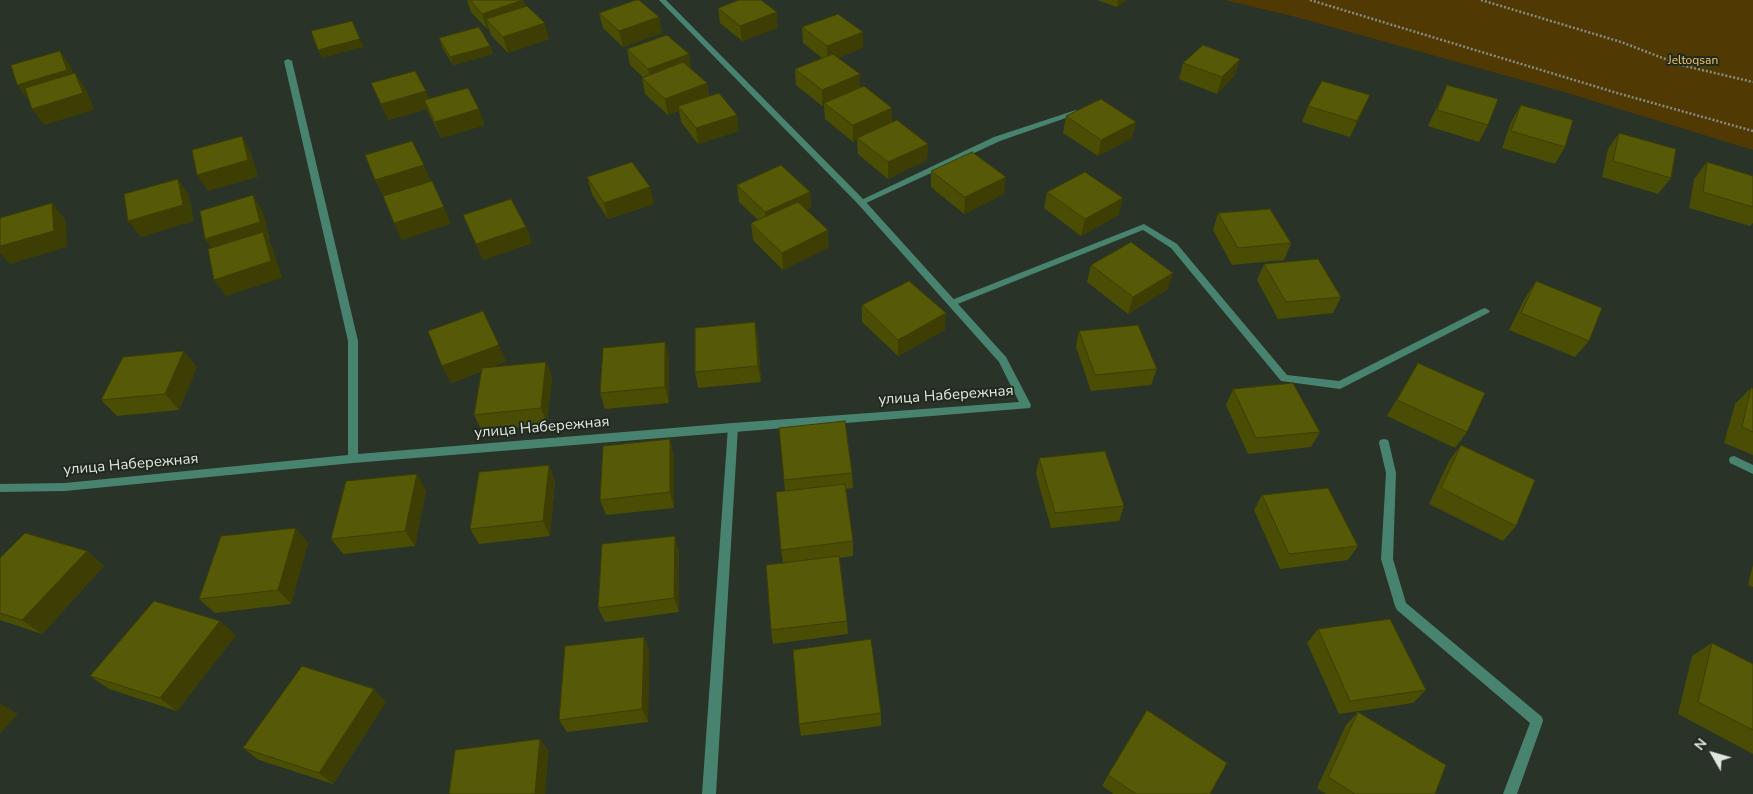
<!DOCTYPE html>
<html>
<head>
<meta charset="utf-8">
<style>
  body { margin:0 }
  #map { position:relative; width:1753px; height:794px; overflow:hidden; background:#2a3328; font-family:"Nunito Sans",sans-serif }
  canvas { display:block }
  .north { position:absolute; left:1688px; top:729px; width:50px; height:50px; -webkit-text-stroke:4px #20291f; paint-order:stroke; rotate:308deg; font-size:14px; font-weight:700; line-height:20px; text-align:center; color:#e1e7e0 }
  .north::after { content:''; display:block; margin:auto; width:18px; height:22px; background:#e1e7e0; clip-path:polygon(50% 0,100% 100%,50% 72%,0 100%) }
</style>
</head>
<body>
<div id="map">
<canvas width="1753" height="794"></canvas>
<div class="north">N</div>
</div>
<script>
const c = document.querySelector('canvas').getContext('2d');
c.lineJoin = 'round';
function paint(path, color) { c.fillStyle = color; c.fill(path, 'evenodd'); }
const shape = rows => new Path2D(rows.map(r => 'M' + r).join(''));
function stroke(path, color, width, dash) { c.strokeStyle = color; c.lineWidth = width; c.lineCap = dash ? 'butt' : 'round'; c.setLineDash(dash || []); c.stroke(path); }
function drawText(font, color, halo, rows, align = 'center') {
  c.font = font + ' "Nunito Sans",sans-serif'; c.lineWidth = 4; c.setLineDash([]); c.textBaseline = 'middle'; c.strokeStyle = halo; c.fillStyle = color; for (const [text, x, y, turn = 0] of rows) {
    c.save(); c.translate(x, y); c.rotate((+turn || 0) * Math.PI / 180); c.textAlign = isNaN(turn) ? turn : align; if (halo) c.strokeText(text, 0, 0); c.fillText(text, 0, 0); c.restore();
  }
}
paint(shape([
  [1225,0,1753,0,1753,150,1561,91,1300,18]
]), '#513a02');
stroke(shape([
  [1310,0,1617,93,1753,131],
  [1481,0,1621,42,1681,65,1753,82]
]), '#858d84', 2.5, [2, 2]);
paint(shape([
  [1076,110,1079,110,1083,112,1000,141,864,204,861,205,857,202,994,137,1076,110],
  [1144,224,1177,244,1287,375,1339,381,1482,309,1485,308,1490,311,1488,313,1340,389,1281,381,1171,248,1143,230,955,305,949,305,947,303,949,301,1144,224],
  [733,423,737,424,738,427,716,794,702,794,728,427,729,424,733,423],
  [1384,439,1388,440,1389,443,1396,473,1393,559,1406,603,1542,717,1543,721,1517,794,1503,794,1530,723,1397,610,1395,606,1381,559,1386,473,1379,443,1380,440,1384,439],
  [1734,456,1753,465,1753,474,1730,463,1729,460,1730,457,1734,456]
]), '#488370');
paint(shape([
  [659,0,666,0,864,200,1006,357,1031,405,1030,408,353,463,65,491,0,492,0,484,65,483,348,455,348,341,284,61,288,59,292,61,358,341,358,454,733,423,1019,402,999,362,858,204,659,0]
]), '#488370');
paint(shape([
  [467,0,523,0,525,6,549,39,508,53,491,35,489,29,487,29,471,12],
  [1097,0,1126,0,1117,7],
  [718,8,778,28,742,41,720,23],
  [599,13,659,17,662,33,623,47,603,28],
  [802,27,863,48,838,58,860,87,892,122,928,144,927,160,888,179,858,154,857,140,853,142,825,119,824,106,822,106,796,85,795,69,822,58,803,43],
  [439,38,490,46,493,54,453,65,442,47],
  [627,49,689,54,691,69,707,83,709,96,739,131,698,144,681,122,679,111,668,115,645,94,642,78,643,77,630,65],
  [1183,63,1235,75,1217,94,1179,79],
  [371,83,426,91,429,99,485,125,441,138,427,109,388,120],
  [1447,85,1488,125,1479,142,1428,126],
  [1521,105,1565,147,1555,164,1502,148,1511,122],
  [1308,106,1363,111,1350,137,1302,122],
  [1066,116,1136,122,1132,138,1098,156,1063,133],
  [1619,133,1671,178,1658,194,1602,177,1608,149],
  [1707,162,1753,176,1753,223,1750,226,1689,208,1694,179],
  [931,171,1004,194,964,214,931,187],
  [587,177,654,204,608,219,592,194],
  [737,185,810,192,811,208,806,210,829,247,783,270,753,240,751,223,758,220,739,202],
  [1047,192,1119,215,1081,236,1044,208],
  [1218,213,1291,243,1284,260,1232,265,1213,230],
  [463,215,526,227,532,243,483,260],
  [1264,264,1341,297,1333,313,1278,319,1257,280],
  [1091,265,1168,289,1128,314,1087,282],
  [1536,281,1589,341,1575,357,1509,330,1525,298],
  [862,305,945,330,898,356,862,322],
  [1079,331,1157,369,1151,385,1091,391,1076,347],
  [758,339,761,382,698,388,695,372],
  [665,342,669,358,669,403,605,409,600,393],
  [506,361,492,367,546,362,552,378,547,424,482,431,474,415,482,371,451,383,442,366],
  [1418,363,1467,432,1455,448,1387,416],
  [197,367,179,410,117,416,101,400],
  [1751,388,1753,389,1753,455,1724,443,1735,404],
  [1233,389,1320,432,1311,447,1248,454,1226,405],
  [1461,445,1516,526,1503,541,1429,504,1449,461],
  [674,455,674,508,606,515,600,500],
  [1039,458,1124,506,1119,521,1051,528,1036,474],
  [549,465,555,481,550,536,479,544,470,529],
  [852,473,853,488,846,489,853,541,853,556,839,558,847,621,848,634,773,644,771,630,783,563,781,550,785,491,784,480],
  [426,490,415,546,343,554,331,539],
  [1262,495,1358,546,1348,560,1280,569,1254,510],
  [308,543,291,604,215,613,199,599],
  [87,551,104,566,42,634,0,620,0,558],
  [679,551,679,612,605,622,598,608],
  [1753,565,1753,587,1748,585],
  [1318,629,1426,690,1413,703,1339,714,1307,643],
  [236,635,177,711,109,689,90,676],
  [644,637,649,650,648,722,567,732,559,720],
  [1712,643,1753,664,1753,754,1678,714,1692,656],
  [386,702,333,784,259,760,243,748],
  [1358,712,1435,794,1326,794,1317,788,1346,725],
  [881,713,881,726,801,736,799,724],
  [1108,775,1210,794,1114,794,1102,786]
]), '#4a4d04');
paint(shape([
  [523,0,528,16,486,19,489,29,487,29,482,14],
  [1118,0,1126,0,1117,7],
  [777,12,778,28,742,41,740,26],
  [659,17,662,33,623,47,619,31],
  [545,23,549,39,508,53,503,37],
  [863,32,863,48,827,62,827,46],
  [360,39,364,47,322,58,318,50],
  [490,46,493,54,453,65,450,57],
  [60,51,71,67,78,86,29,101,17,85],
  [689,54,692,70,652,85,648,69],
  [1240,59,1235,75,1217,94,1222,77],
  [75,73,86,89,94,110,44,125,32,109],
  [860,74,860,91,824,103,824,106,822,106,822,90],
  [707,83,709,99,678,106,679,111,668,115,665,99],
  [426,91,432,107,424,100,427,109,388,120,381,104],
  [1370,95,1363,111,1350,137,1357,121],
  [892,108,892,124,857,138,857,140,853,142,853,125],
  [479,109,485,125,441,138,435,122],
  [737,115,739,131,698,144,696,128],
  [1136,122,1132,138,1098,156,1101,140],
  [242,136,251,153,258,177,208,191,197,175],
  [928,144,927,160,888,179,888,162],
  [424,165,431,181,383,196,375,180],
  [1006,177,1004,194,964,214,965,197],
  [178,179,189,195,194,221,141,237,128,221],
  [650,187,654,204,608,219,604,203],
  [810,192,811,208,767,229,765,212],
  [253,195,263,212,270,239,268,239,273,249,282,278,226,296,214,280,217,256,205,239],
  [1123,198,1119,215,1081,236,1085,219],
  [52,203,66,220,67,247,10,264,0,253,0,246],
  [444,207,451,224,402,240,394,223],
  [526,227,532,243,483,260,476,244],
  [828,230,829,247,783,270,782,253],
  [1173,273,1168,289,1128,314,1133,297],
  [946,313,945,330,898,356,898,340],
  [755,322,758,339,761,382,758,366],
  [665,342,669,358,669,403,665,387],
  [499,345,506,361,451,383,442,366],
  [184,351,197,367,179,410,165,394],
  [546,362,552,378,547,424,541,408],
  [670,439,674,455,674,508,670,492],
  [549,465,555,481,550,536,543,521],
  [417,474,426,490,415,546,405,531],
  [296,528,308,543,291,604,278,590],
  [675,536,679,551,679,612,674,598],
  [87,551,104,566,42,634,22,620],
  [220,621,236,635,177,711,160,698],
  [644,637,649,650,648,722,642,709],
  [374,689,386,702,333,784,319,773],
  [0,703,18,714,0,734],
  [540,739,549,751,545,794,535,794]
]), '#3c3e04');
const building = shape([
  [470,0,523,0,482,14,470,0],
  [636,0,639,0,659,17,619,31,599,13,636,0],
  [739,0,761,0,777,12,740,26,718,8,739,0],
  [527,6,545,23,503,37,486,19,527,6],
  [838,14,863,32,827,46,802,27,838,14],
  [352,21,360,39,318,50,311,31,352,21],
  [479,27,490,46,450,57,439,38,479,27],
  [667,35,689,54,648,69,627,49,667,35],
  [1203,45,1240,59,1222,77,1183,63,1203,45],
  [60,51,67,70,17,85,11,65,60,51],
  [833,54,860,74,822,90,795,69,833,54],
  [683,62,707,83,665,99,642,78,683,62],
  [415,71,426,91,381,104,371,83,415,71],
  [75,73,83,93,32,109,25,88,75,73],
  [1322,81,1370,95,1357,121,1308,106,1322,81],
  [1447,85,1498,99,1488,125,1437,110,1447,85],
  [864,86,892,108,853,125,824,103,864,86],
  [468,88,479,109,435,122,424,100,468,88],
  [719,93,737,115,696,128,678,106,719,93],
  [1101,99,1136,122,1101,140,1066,116,1101,99],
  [1521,105,1573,120,1565,147,1511,131,1521,105],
  [897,120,928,144,888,162,857,138,897,120],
  [1619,133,1676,149,1671,178,1613,161,1619,133],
  [242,136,248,160,197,175,192,150,242,136],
  [412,141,424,165,375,180,365,155,412,141],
  [972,152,1006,177,965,197,931,171,972,152],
  [632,162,650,187,604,203,587,177,632,162],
  [1707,162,1753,176,1753,207,1703,192,1707,162],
  [781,165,810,192,765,212,737,185,781,165],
  [1085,172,1123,198,1085,219,1047,192,1085,172],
  [178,179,183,205,128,221,124,194,178,179],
  [432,181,444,207,394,223,383,196,432,181],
  [253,195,260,222,205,239,200,211,253,195],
  [511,199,526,227,476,244,463,215,511,199],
  [798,202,828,230,782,253,751,223,798,202],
  [52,203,54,231,0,246,0,218,52,203],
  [1270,209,1291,243,1238,248,1218,213,1270,209],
  [263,232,271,261,214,280,208,249,263,232],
  [1131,242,1173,273,1133,297,1091,265,1131,242],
  [1318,259,1341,297,1286,302,1264,264,1318,259],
  [909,281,946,313,898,340,862,305,909,281],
  [1536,281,1602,308,1589,341,1521,313,1536,281],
  [483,311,499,345,442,366,428,331,483,311],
  [755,322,758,366,695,372,695,328,755,322],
  [1138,325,1157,369,1095,375,1079,331,1138,325],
  [665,342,665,387,600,393,603,348,665,342],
  [184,351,165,394,101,400,123,357,184,351],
  [546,362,541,408,474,415,482,368,546,362],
  [1418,363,1485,393,1467,432,1397,400,1418,363],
  [1293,383,1320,432,1256,438,1233,389,1293,383],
  [1751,388,1753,389,1753,432,1742,427,1751,388],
  [845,421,852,473,784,480,779,428,845,421],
  [670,439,670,492,600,500,603,446,670,439],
  [1461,445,1535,480,1516,526,1441,488,1461,445],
  [1105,451,1124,506,1055,513,1039,458,1105,451],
  [549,465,543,521,470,529,479,472,549,465],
  [417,474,405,531,331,539,346,481,417,474],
  [845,484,853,541,781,550,776,492,845,484],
  [1328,488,1358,546,1289,554,1262,495,1328,488],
  [296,528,278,590,199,599,221,536,296,528],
  [25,533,87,551,22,620,0,613,0,558,25,533],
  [675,536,674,598,598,608,602,544,675,536],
  [839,556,847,621,771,630,766,565,839,556],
  [154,601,220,621,160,698,90,676,154,601],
  [1390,619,1426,690,1350,701,1318,629,1390,619],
  [644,637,642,709,559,720,565,646,644,637],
  [871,639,881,713,799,724,793,650,871,639],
  [1712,643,1753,664,1753,730,1698,702,1712,643],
  [302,666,374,689,319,773,243,748,302,666],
  [1147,710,1227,763,1210,794,1136,794,1108,775,1147,710],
  [1358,712,1446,765,1435,794,1355,794,1328,777,1358,712],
  [540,739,535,794,449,794,455,750,540,739]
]);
paint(building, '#565905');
stroke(building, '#3c3e04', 1);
drawText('12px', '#f8c868', '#20291f', [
  ["Jeltoqsan",1693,61]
]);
drawText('15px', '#e1e7e0', '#20291f', [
  ["улица Набережная",946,396,-4],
  ["улица Набережная",542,428,-5],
  ["улица Набережная",131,465,-5]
]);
</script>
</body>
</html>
